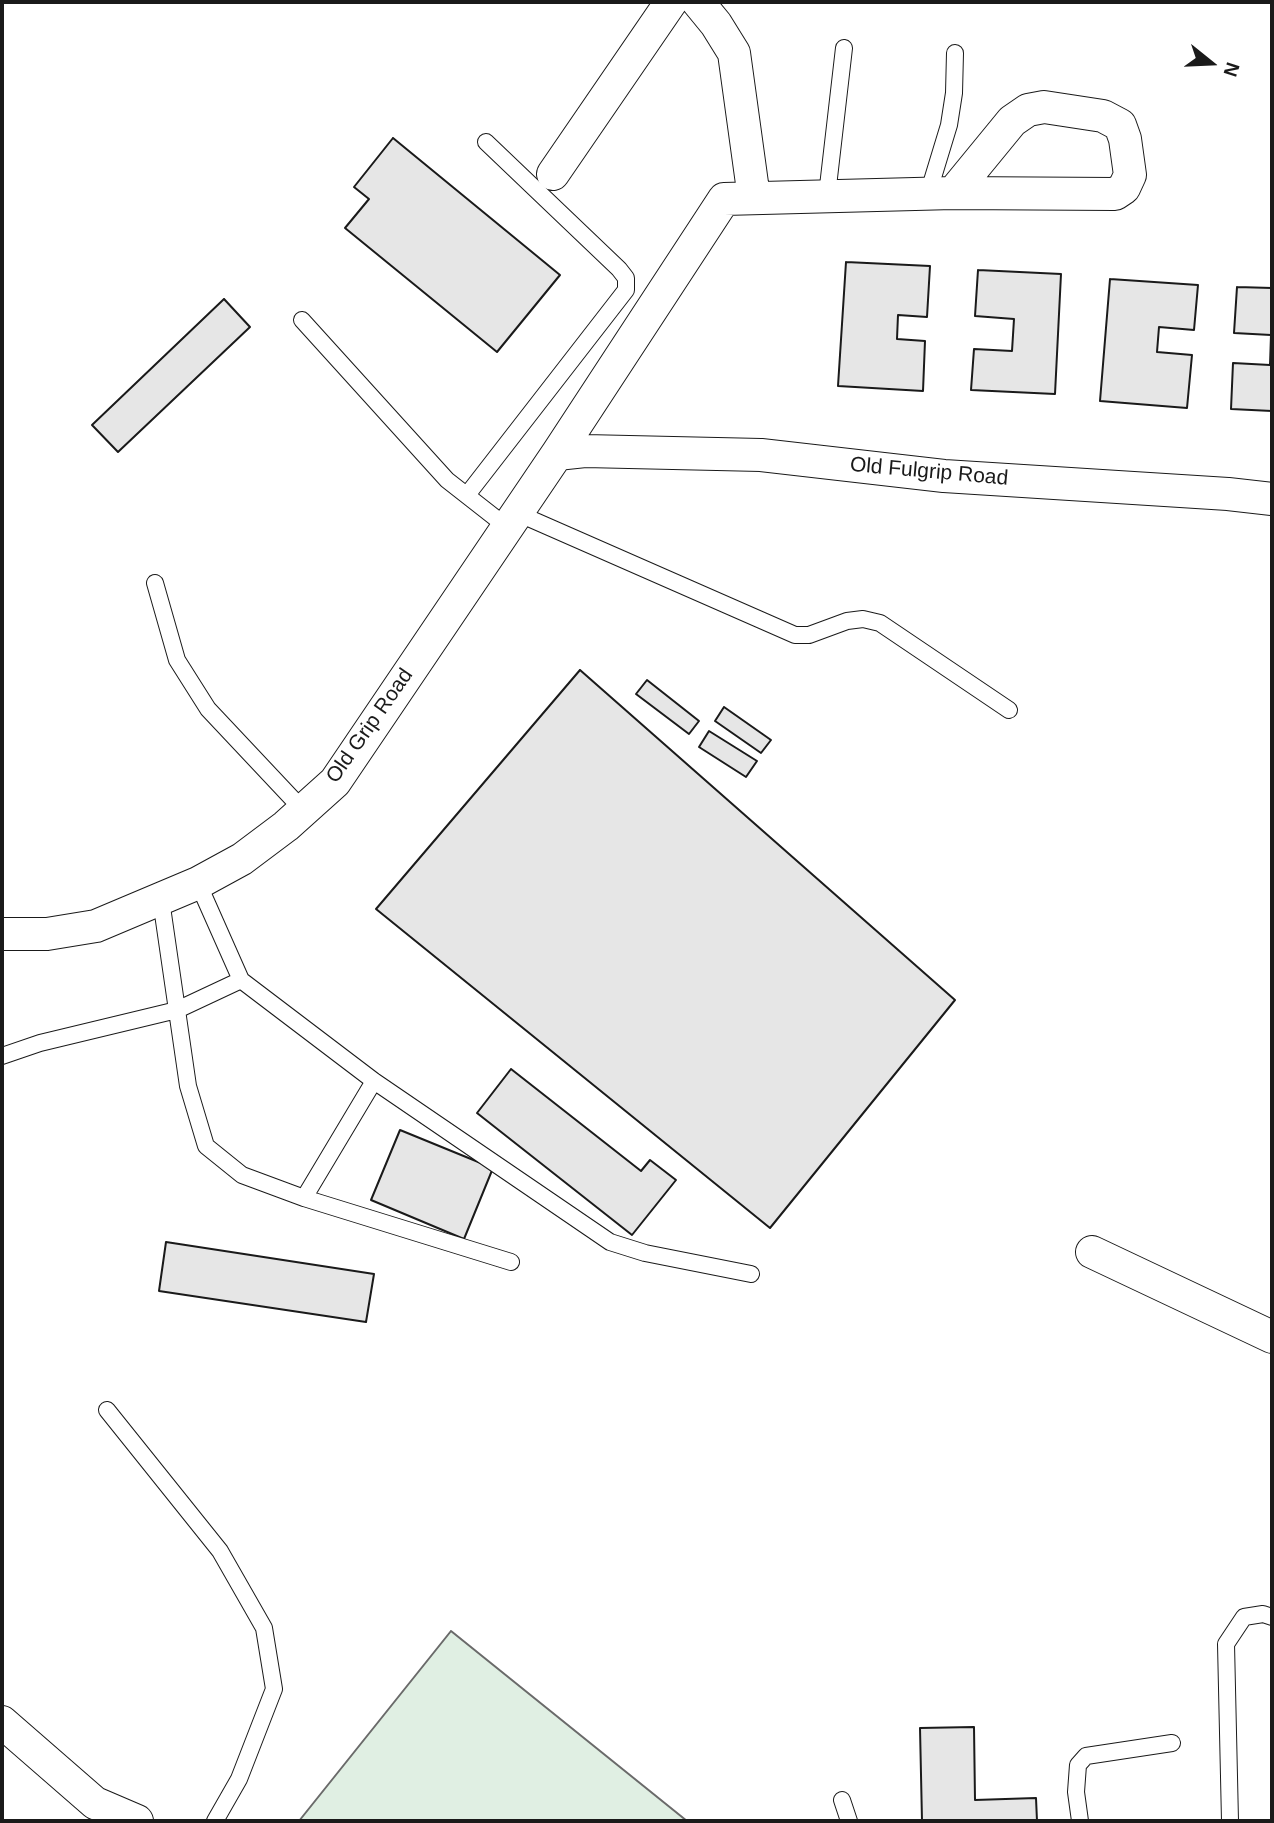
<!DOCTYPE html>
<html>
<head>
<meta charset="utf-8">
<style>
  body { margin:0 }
  #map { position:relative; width:1274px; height:1823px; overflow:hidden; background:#fff; font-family:Helvetica,sans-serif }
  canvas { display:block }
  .frame { position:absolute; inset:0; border:4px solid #1a1a1a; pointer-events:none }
  .north { position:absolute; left:1176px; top:28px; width:70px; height:70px; -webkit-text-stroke:5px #fff; paint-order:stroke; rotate:108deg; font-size:19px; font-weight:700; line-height:28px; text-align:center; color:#1a1a1a }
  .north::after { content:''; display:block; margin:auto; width:24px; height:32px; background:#1a1a1a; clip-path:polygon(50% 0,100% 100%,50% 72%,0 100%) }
</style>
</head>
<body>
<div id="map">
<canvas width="1274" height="1823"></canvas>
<div class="frame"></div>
<div class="north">N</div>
</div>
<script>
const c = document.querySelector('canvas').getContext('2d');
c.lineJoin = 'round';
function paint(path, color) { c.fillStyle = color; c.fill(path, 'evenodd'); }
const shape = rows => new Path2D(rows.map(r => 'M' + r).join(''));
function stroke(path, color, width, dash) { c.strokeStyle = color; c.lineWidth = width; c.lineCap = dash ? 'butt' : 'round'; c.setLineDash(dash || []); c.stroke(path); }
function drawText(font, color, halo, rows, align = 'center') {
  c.font = font + ' Helvetica,sans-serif'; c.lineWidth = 5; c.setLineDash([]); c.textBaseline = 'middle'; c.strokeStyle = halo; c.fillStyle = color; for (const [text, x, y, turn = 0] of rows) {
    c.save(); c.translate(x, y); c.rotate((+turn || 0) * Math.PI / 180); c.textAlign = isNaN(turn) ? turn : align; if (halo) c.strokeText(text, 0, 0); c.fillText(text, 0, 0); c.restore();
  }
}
const green = shape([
  [451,1631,687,1821,299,1821,451,1631]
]);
paint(green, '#e0efe3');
stroke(green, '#6a6a6a', 2);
const building = shape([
  [393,138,560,275,497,352,345,228,369,199,354,187,393,138],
  [846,262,930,266,927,317,898,315,897,339,925,341,923,391,838,386,846,262],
  [978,270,1061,274,1055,394,971,390,974,349,1012,351,1014,319,975,316,978,270],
  [1110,279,1198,285,1194,330,1159,327,1157,352,1192,355,1187,408,1100,401,1110,279],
  [1237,287,1272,288,1272,411,1231,409,1233,363,1270,365,1271,335,1234,333,1237,287],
  [224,299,250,327,118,452,92,425,224,299],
  [580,670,955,1000,770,1228,376,909,580,670],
  [647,680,699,721,689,734,636,694,647,680],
  [724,707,771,740,761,753,715,721,724,707],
  [709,731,757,761,746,777,699,747,709,731],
  [511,1069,641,1171,650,1160,676,1180,632,1235,477,1113,511,1069],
  [400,1130,493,1168,464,1239,371,1200,400,1130],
  [166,1242,374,1274,366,1322,159,1291,166,1242],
  [974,1727,975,1800,1036,1798,1037,1821,922,1821,920,1728,974,1727]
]);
paint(building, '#e6e6e6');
stroke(building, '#1a1a1a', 2);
const service = shape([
  [928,194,949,125,954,93,955,53],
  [827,195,844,48],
  [302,320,447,480,507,527],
  [467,495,626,290,626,278,619,269,486,142],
  [517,513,795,635,809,635,847,621,863,619,880,623,1009,710],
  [155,583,177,660,208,709,303,810],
  [198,883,241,980,374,1081,610,1242,645,1253,751,1274],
  [161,900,188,1086,206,1146,242,1175,304,1198],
  [2,1056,40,1043,177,1010,241,980],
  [374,1081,304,1198,511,1262],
  [107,1410,220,1551,264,1628,274,1689,239,1779,215,1821],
  [842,1800,849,1821],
  [1080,1821,1076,1792,1078,1765,1086,1756,1172,1743],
  [1230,1821,1226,1644,1244,1617,1263,1614,1272,1617]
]);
const minor = shape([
  [698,2,716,24,734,53,754,198],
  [553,174,671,2],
  [557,454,724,199,953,193,1115,194,1124,188,1130,175,1125,139,1120,125,1103,116,1044,107,1028,110,1012,121,953,193],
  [2,934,47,934,96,926,198,883,242,859,286,826,335,782,557,454,585,451,761,455,944,476,1228,494,1272,499],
  [1092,1252,1272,1337],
  [2,1722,95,1803,137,1821]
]);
stroke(service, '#1a1a1a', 18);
stroke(minor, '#1a1a1a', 34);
stroke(service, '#fff', 16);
stroke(minor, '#fff', 32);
drawText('21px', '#1a1a1a', '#fff', [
  ["Old Fulgrip Road",929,472,5],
  ["Old Grip Road",370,726,-55]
]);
</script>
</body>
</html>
